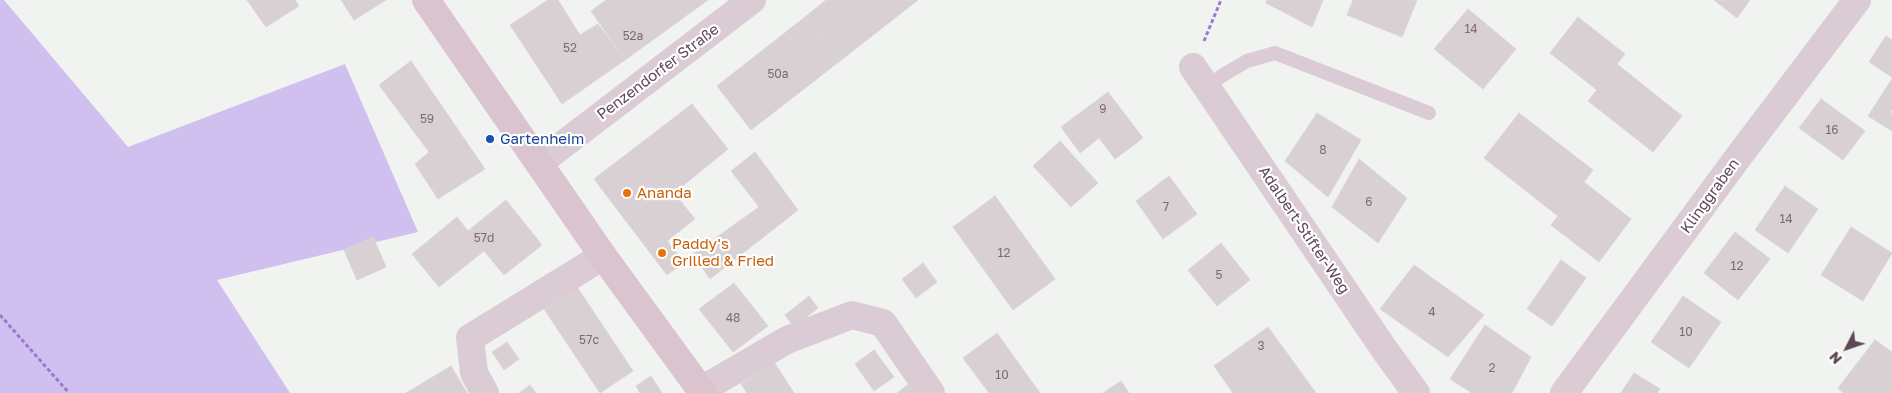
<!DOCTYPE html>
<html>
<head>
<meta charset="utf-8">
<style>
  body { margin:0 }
  #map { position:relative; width:1892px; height:393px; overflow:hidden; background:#f1f3f1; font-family:"Golos Text",sans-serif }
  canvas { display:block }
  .north { position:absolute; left:1822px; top:323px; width:50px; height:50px; -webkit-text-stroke:4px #fff; paint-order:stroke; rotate:229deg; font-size:14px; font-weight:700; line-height:20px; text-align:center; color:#5e4856 }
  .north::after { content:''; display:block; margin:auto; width:18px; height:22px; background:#5e4856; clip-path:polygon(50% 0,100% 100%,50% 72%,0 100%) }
</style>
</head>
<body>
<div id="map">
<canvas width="1892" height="393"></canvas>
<div class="north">N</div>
</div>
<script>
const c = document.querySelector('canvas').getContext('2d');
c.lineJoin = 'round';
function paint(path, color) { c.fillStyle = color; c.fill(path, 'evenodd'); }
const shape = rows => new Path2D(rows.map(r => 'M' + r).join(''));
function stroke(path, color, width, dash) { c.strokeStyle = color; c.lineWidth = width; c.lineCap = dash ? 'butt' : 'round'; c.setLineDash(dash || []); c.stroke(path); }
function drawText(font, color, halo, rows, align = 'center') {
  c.font = font + ' "Golos Text",sans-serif'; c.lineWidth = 4.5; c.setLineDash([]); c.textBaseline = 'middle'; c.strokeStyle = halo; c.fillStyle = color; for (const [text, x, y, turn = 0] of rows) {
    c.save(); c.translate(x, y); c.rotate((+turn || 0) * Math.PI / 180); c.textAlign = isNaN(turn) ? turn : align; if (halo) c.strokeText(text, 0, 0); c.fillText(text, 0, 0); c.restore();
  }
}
paint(shape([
  [0,0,4,0,128,147,345,64,418,232,217,280,290,393,0,393]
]), '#cfc0f0');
const building = shape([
  [247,0,295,0,299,6,266,27,247,0],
  [341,0,386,0,354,20,341,0],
  [548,0,558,0,580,35,598,24,625,60,562,104,510,25,548,0],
  [606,0,708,0,625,60,591,11,606,0],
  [826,0,918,0,840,61,805,17,826,0],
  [1267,0,1323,0,1312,27,1266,3,1267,0],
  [1353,0,1417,0,1402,37,1347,15,1353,0],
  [1714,0,1750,0,1737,18,1714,0],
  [1468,9,1516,49,1483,89,1434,49,1468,9],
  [805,17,840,61,751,130,717,86,805,17],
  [1578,17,1625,54,1617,64,1682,116,1653,152,1588,101,1597,90,1550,53,1578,17],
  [1886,36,1892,40,1892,77,1869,62,1886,36],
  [411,61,485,169,438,199,415,164,429,152,379,85,411,61],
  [1892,79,1892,109,1890,112,1892,114,1892,131,1868,116,1892,79],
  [1108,92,1143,138,1115,159,1099,138,1080,153,1061,127,1108,92],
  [1821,99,1865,131,1843,160,1799,128,1821,99],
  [692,104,728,149,674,193,695,219,667,241,684,262,667,275,594,179,692,104],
  [1317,113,1361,140,1328,197,1285,161,1317,113],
  [1519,113,1593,170,1584,182,1631,219,1599,262,1551,225,1558,216,1484,158,1519,113],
  [1060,141,1098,183,1071,207,1033,166,1060,141],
  [755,152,798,210,710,279,693,254,759,207,731,171,755,152],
  [1359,159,1407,198,1378,243,1332,207,1359,159],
  [1169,176,1197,214,1163,239,1136,201,1169,176],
  [1785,186,1818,209,1788,253,1755,230,1785,186],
  [995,196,1055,279,1013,310,953,227,995,196],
  [506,200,542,245,504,275,484,251,439,287,412,254,457,217,468,231,506,200],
  [1851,227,1892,253,1863,301,1821,275,1851,227],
  [1735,232,1770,259,1738,300,1704,273,1735,232],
  [373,237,386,267,357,280,344,250,373,237],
  [1221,243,1250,280,1217,306,1188,270,1221,243],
  [1561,260,1586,278,1552,326,1527,309,1561,260],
  [923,263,937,282,916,298,902,279,923,263],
  [1414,265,1484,315,1448,357,1380,309,1414,265],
  [734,283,768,326,733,352,699,309,734,283],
  [577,287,633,371,600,393,544,309,577,287],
  [809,296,818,308,794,327,785,315,809,296],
  [1683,296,1721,322,1689,368,1651,342,1683,296],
  [1485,325,1531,357,1512,393,1472,393,1450,379,1485,325],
  [1268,327,1316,393,1233,393,1214,366,1268,327],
  [997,333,1040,393,989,393,963,358,997,333],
  [1875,340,1892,352,1892,393,1844,393,1838,388,1875,340],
  [507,342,519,359,504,370,492,352,507,342],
  [874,350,894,377,874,391,855,364,874,350],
  [774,362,794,393,747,393,741,384,774,362],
  [451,366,467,393,406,393,451,366],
  [1634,373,1660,389,1657,393,1621,393,1634,373],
  [651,376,662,393,640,393,636,386,651,376],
  [1121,381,1129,393,1103,393,1121,381],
  [910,383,917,393,897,393,910,383],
  [530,385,536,393,519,393,530,385]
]);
paint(building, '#d8d0d3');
stroke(building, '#dcd5d7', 1);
stroke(shape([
  [1204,41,1221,0],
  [0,315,69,393]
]), '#9c78ce', 3, [4, 2.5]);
stroke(shape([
  [1207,87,1223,75,1247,61,1275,53,1429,113]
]), '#dacbd4', 14);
stroke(shape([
  [1193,67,1384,349,1416,393],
  [539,163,752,0],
  [701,390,787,340,852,315,883,323,931,393],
  [485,393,474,373,470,338,603,256],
  [1564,393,1739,156,1857,0]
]), '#dacbd4', 28);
stroke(shape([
  [426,0,603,256,703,393]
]), '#d9c4d0', 28);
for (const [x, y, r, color] of [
  [490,139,5,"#1a4fb4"],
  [627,193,5,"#e8710a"],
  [662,253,5,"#e8710a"]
]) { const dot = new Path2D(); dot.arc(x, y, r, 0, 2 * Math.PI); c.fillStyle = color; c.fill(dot); stroke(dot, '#fff', 2); }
drawText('12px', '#7c6a75', null, [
  ["14",1471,29],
  ["52a",633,36],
  ["52",570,48],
  ["50a",778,74],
  ["9",1103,109],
  ["59",427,119],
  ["16",1832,130],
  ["8",1323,150],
  ["6",1369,202],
  ["7",1166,207],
  ["14",1786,219],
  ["57d",484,238],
  ["12",1004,253],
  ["12",1737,266],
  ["5",1219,275],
  ["4",1432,312],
  ["48",733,318],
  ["10",1686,332],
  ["57c",589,340],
  ["3",1261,346],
  ["2",1492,368],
  ["10",1002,375]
]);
drawText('15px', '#5e4856', '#fff', [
  ["Penzendorfer Straße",658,72,-37],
  ["Klinggraben",1710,196,-54],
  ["Adalbert-Stifter-Weg",1304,230,56]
]);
drawText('15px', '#164399', '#fff', [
  ["Gartenheim",500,139]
], 'left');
drawText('15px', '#c56008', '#fff', [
  ["Ananda",637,193],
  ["Paddy's",672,244],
  ["Grilled & Fried",672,261]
], 'left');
</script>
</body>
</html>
